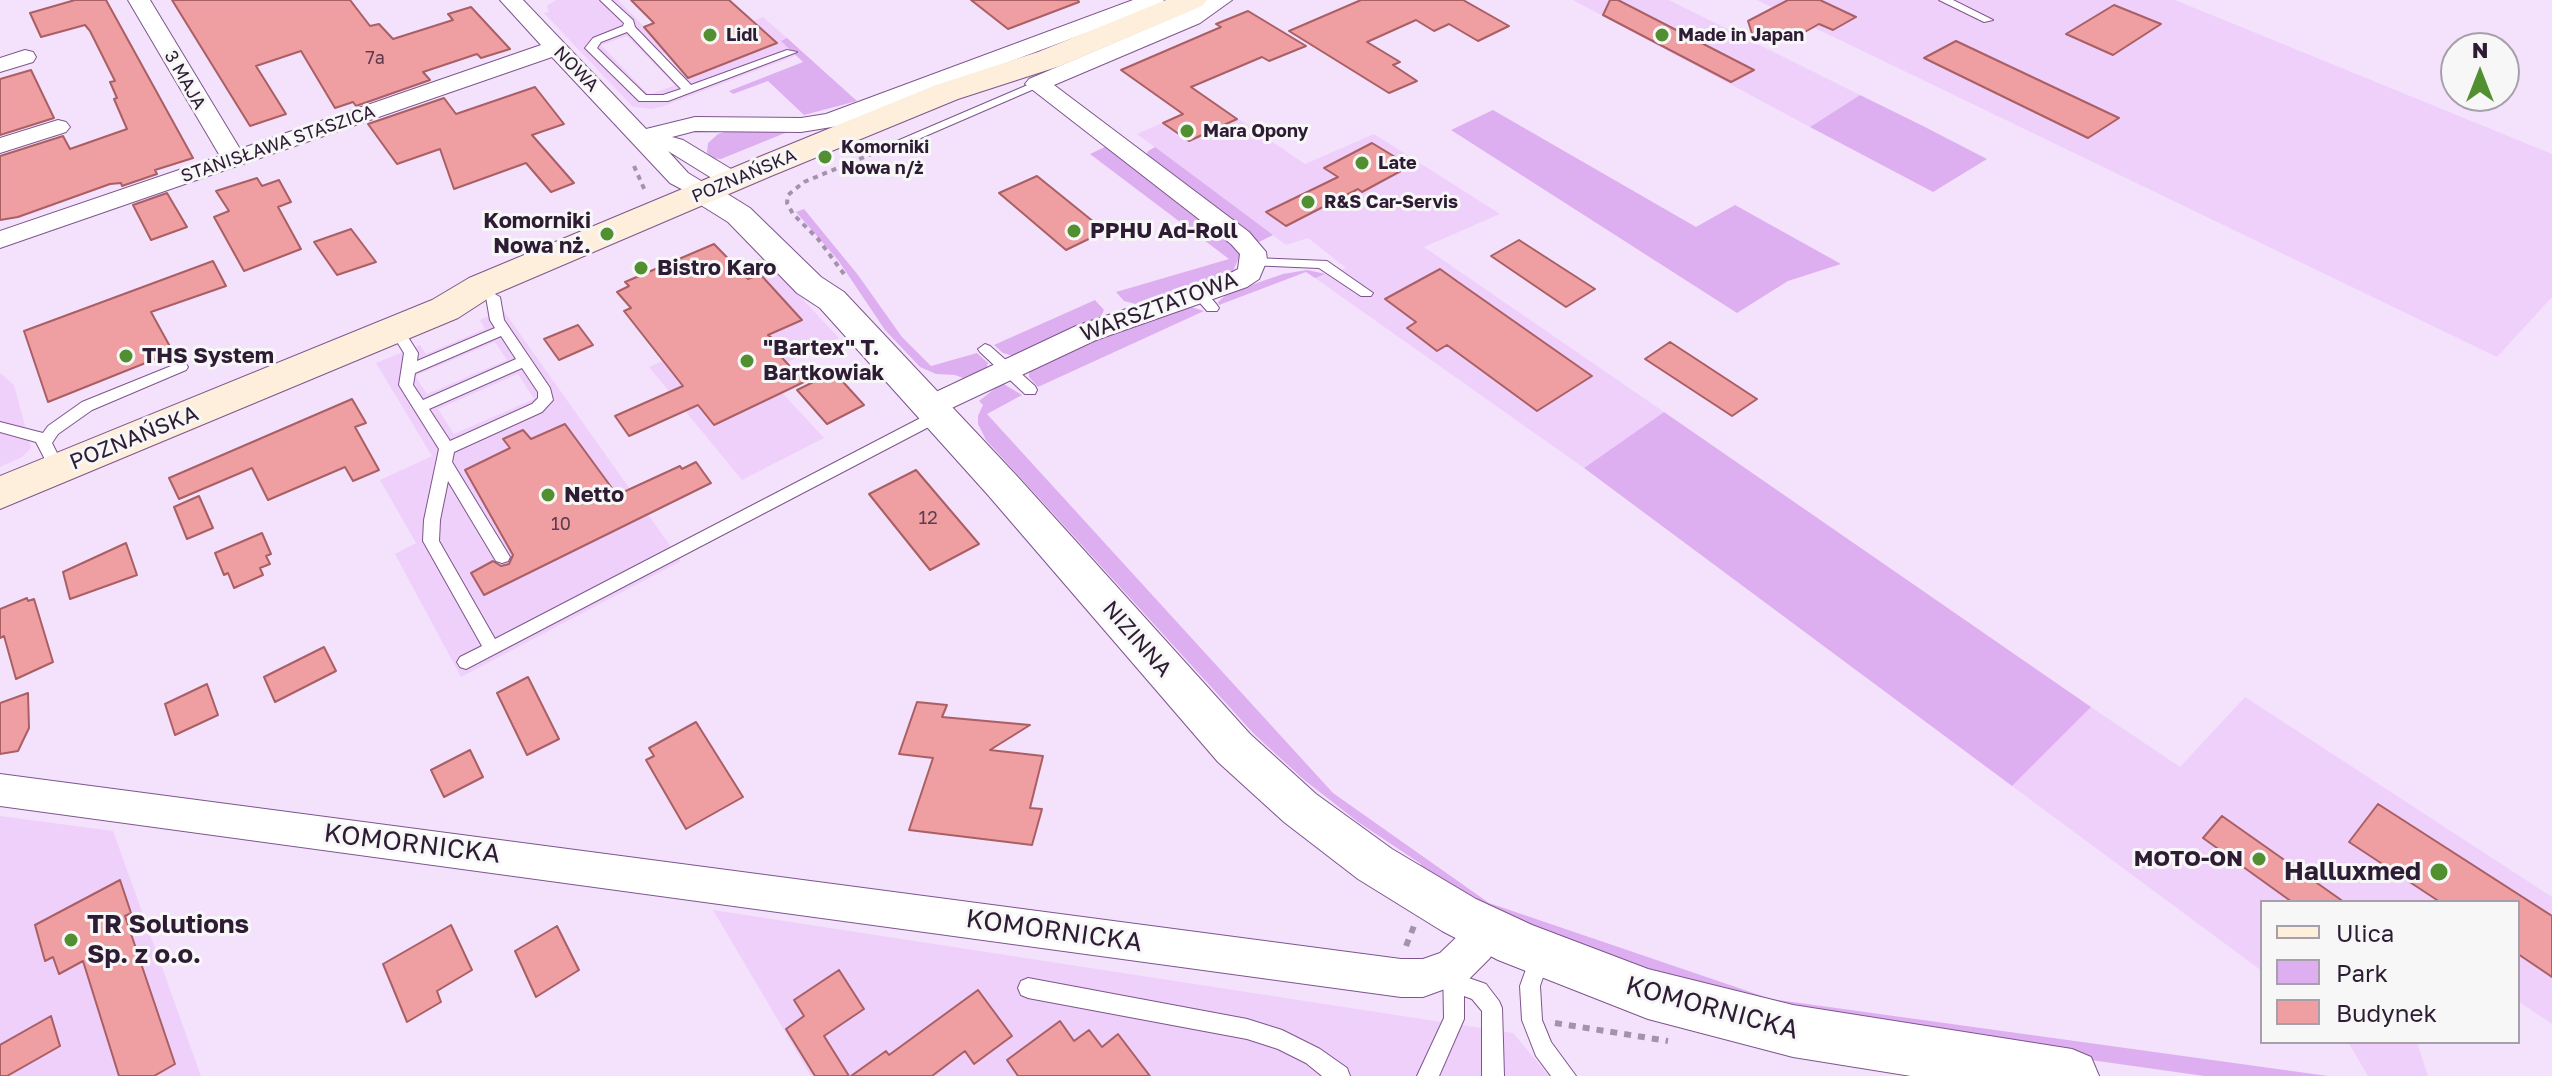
<!DOCTYPE html>
<html>
<head>
<meta charset="utf-8">
<style>
  body { margin:0 }
  #map { position:relative; width:2552px; height:1076px; overflow:hidden; background:#f4e2fc; font-family:"Golos Text",sans-serif }
  canvas { display:block }
  .legend { position:absolute; left:2260px; top:900px; width:260px; height:144px; box-sizing:border-box; background:#f7f7f7; border:2px solid #a79fa9; margin:0; padding:10px 14px; list-style:none; font-size:24px; color:#2e1c34 }
  .legend li { display:flex; align-items:center; gap:16px; height:40px }
  .legend b { width:40px; border:2px solid #a79fa9 }
  .north { position:absolute; left:2440px; top:32px; width:80px; height:80px; box-sizing:border-box; background:#f7f7f7; border:2px solid #a79fa9; border-radius:50%; rotate:0deg; font-size:22px; font-weight:700; line-height:32px; text-align:center; color:#2e1c34 }
  .north::after { content:''; display:block; margin:auto; width:28px; height:36px; background:#518f30; clip-path:polygon(50% 0,100% 100%,50% 72%,0 100%) }
</style>
</head>
<body>
<div id="map">
<canvas width="2552" height="1076"></canvas>
<ul class="legend">
<li><b style="height:10px;background:#fdefdb"></b>Ulica</li>
<li><b style="height:22px;background:#deaff0"></b>Park</li>
<li><b style="height:22px;background:#ef9ea1"></b>Budynek</li>
</ul>
<div class="north">N</div>
</div>
<script>
const c = document.querySelector('canvas').getContext('2d');
c.lineJoin = 'round';
function paint(path, color) { c.fillStyle = color; c.fill(path, 'evenodd'); }
const shape = rows => new Path2D(rows.map(r => 'M' + r).join(''));
function stroke(path, color, width, dash) { c.strokeStyle = color; c.lineWidth = width; c.lineCap = dash ? 'butt' : 'round'; c.setLineDash(dash || []); c.stroke(path); }
function drawText(font, color, halo, rows, align = 'center') {
  c.font = font + ' "Golos Text",sans-serif'; c.lineWidth = 6; c.setLineDash([]); c.textBaseline = 'middle'; c.strokeStyle = halo; c.fillStyle = color; for (const [text, x, y, turn = 0] of rows) {
    c.save(); c.translate(x, y); c.rotate((+turn || 0) * Math.PI / 180); c.textAlign = isNaN(turn) ? turn : align; if (halo) c.strokeText(text, 0, 0); c.fillText(text, 0, 0); c.restore();
  }
}
paint(shape([
  [556,0,618,0,668,51,662,54,687,78,777,43,753,21,763,17,787,38,782,40,797,55,664,106,652,109,633,107,544,13,549,12,547,6],
  [627,36,675,85,649,95,601,45],
  [1573,0,1669,0,1860,95,1810,127],
  [1757,0,2175,0,2552,154,2552,297,2497,357],
  [1212,101,1305,164,1374,134,1500,214,1424,247,1664,412,1584,468,1315,278,1346,268,1308,238,1286,245,1137,134],
  [763,257,839,338,764,373,824,438,742,480,649,367,725,333,689,289],
  [503,310,681,561,461,677,395,554,416,543,380,480,432,456,376,363,420,345,426,354,485,329,480,320],
  [495,342,507,360,427,394,415,376],
  [518,374,534,399,454,434,438,409],
  [0,373,14,385,31,448,22,457,0,467],
  [2245,697,2552,897,2552,1024,2518,1001,2518,902,2375,902,2370,899,2370,902,2262,902,2262,971,2012,786,2091,707,2180,767],
  [0,816,113,831,201,1076,0,1076],
  [713,910,1513,1033,1549,1076,811,1076],
  [2348,1042,2417,1042,2428,1076,2368,1076]
]), '#eed0fa');
paint(shape([
  [787,38,857,101,804,115,768,81,733,94,729,91,803,62,781,41],
  [1860,95,1921,125,1987,159,1933,192,1810,127],
  [1493,110,1696,227,1735,205,1841,264,1788,281,1737,313,1451,130],
  [731,130,790,131,721,159,711,158,707,152,708,143,718,134],
  [1107,146,1228,239,1240,255,1233,271,1216,280,1136,304,1124,301,1116,292,1229,259,1090,154],
  [1155,147,1206,185,1273,235,1259,242,1146,156,1148,151],
  [804,209,858,275,902,337,931,366,977,353,988,363,986,369,963,378,955,375,936,374,920,367,885,330,838,260,796,212],
  [1307,270,1326,274,1315,278,1306,272,1219,305,1218,302,1228,293,1283,274],
  [1095,300,1104,310,1100,318,1013,356,1003,353,994,345],
  [1188,306,1204,311,1038,387,1029,377,1029,371,1076,346],
  [1002,383,1022,395,987,414,1333,793,1489,903,1771,999,2328,1076,2204,1076,1907,1034,1600,958,1417,873,1421,864,1358,822,1303,779,1254,734,986,440,978,424,978,416,983,405,979,401],
  [1664,412,2091,707,2012,786,1584,468]
]), '#deaff0');
const building = shape([
  [75,0,106,0,193,158,155,170,157,174,122,186,121,183,110,184,18,217,0,220,0,156,63,136,70,149,127,129,114,99,117,98,110,82,115,81,90,31,85,25,41,37,30,13,75,0],
  [172,0,350,0,370,26,379,24,393,39,453,20,448,14,471,7,510,49,481,58,477,54,423,72,430,80,356,106,353,102,335,108,301,51,256,66,286,114,250,126,172,0],
  [631,0,729,0,777,43,688,78,644,27,654,23,631,0],
  [971,0,1078,0,1079,2,1008,29,971,0],
  [1361,0,1463,0,1509,26,1478,41,1449,24,1434,31,1416,20,1367,42,1400,62,1393,65,1417,81,1389,93,1289,31,1361,0],
  [1610,0,1618,0,1754,70,1731,82,1603,15,1610,0],
  [1788,0,1820,0,1856,17,1833,30,1819,24,1787,42,1754,40,1748,21,1788,0],
  [2114,5,2161,24,2113,55,2066,34,2114,5],
  [1248,11,1306,46,1269,61,1262,57,1191,87,1237,119,1189,141,1163,123,1183,114,1121,70,1221,27,1216,24,1248,11],
  [1956,41,2119,118,2088,138,1924,58,1956,41],
  [31,70,54,118,0,135,0,79,31,70],
  [535,87,564,124,532,135,574,183,551,192,526,163,454,189,440,149,397,164,368,124,444,98,456,114,535,87],
  [1372,143,1410,166,1362,192,1358,189,1286,226,1266,212,1338,177,1324,168,1372,143],
  [1037,176,1105,231,1066,250,999,193,1037,176],
  [257,178,262,186,279,180,291,202,278,207,301,249,244,271,214,217,229,211,216,191,257,178],
  [167,193,187,227,151,240,133,205,167,193],
  [351,229,376,262,337,275,314,242,351,229],
  [1519,240,1595,289,1566,307,1491,256,1519,240],
  [714,244,748,279,760,274,802,320,768,335,772,338,767,341,804,382,714,425,698,405,629,436,615,416,683,386,624,311,631,308,617,292,629,286,625,282,714,244],
  [213,261,226,286,151,312,173,352,48,402,24,331,213,261],
  [1440,269,1458,282,1592,376,1537,411,1447,345,1437,351,1407,328,1416,322,1385,299,1440,269],
  [578,325,593,345,559,360,544,339,578,325],
  [1670,342,1757,399,1732,416,1645,359,1670,342],
  [834,372,864,405,827,424,797,390,834,372],
  [352,399,366,423,355,427,379,470,353,481,345,467,268,500,252,468,179,499,169,478,352,399],
  [565,424,617,495,680,466,682,469,696,462,711,483,484,595,471,573,493,561,501,566,509,564,513,555,465,470,510,448,503,439,523,430,531,439,565,424],
  [916,470,979,544,930,570,869,494,916,470],
  [199,496,213,528,187,539,174,507,199,496],
  [262,533,271,554,266,556,270,564,260,568,263,575,234,588,228,573,224,575,215,553,262,533],
  [126,543,137,575,70,599,63,572,126,543],
  [27,598,28,601,34,599,53,662,16,679,4,636,0,638,0,609,27,598],
  [324,647,336,671,275,702,264,677,324,647],
  [528,677,559,739,527,755,497,693,528,677],
  [207,684,218,715,175,735,165,704,207,684],
  [28,693,29,728,18,751,0,754,0,703,28,693],
  [917,702,947,705,942,717,1030,725,990,750,1043,756,1030,808,1042,809,1032,845,909,830,933,758,899,754,917,702],
  [696,722,743,797,686,829,646,760,654,756,649,748,696,722],
  [470,750,483,777,444,797,431,770,470,750],
  [2378,804,2552,916,2552,977,2518,954,2518,902,2440,902,2349,842,2378,804],
  [2222,816,2344,902,2292,902,2203,838,2222,816],
  [120,880,131,913,125,916,175,1064,154,1076,119,1076,83,961,59,974,53,957,45,961,35,925,120,880],
  [451,925,472,970,437,991,441,1002,407,1022,383,964,451,925],
  [557,926,579,970,536,997,515,951,557,926],
  [839,970,864,1009,824,1036,849,1076,815,1076,786,1029,804,1016,794,1000,839,970],
  [978,990,1012,1036,974,1064,965,1051,932,1076,851,1076,886,1051,889,1055,978,990],
  [51,1016,60,1046,7,1076,0,1076,0,1045,51,1016],
  [1060,1021,1074,1041,1089,1030,1102,1047,1118,1034,1150,1076,1018,1076,1007,1060,1060,1021]
]);
paint(building, '#ef9ea1');
stroke(building, '#a95f64', 2);
const service = shape([
  [600,0,611,0,633,20,635,27,691,85,787,50,797,52,668,101,639,101,585,48,593,38,623,26,624,23,600,0],
  [627,32,681,89,663,95,646,95,597,48,601,42,627,32],
  [1939,0,1953,0,1993,20,1984,22,1939,0],
  [1037,81,1043,84,1041,86,907,144,903,145,897,141,1037,81],
  [1254,258,1327,261,1373,293,1371,296,1361,296,1319,268,1249,265,1249,259,1254,258],
  [1199,289,1204,290,1217,305,1219,308,1217,311,1207,311,1194,296,1194,290,1199,289],
  [493,293,500,297,504,320,550,388,553,400,542,412,454,452,452,462,510,557,508,561,502,563,496,561,448,481,440,520,439,541,495,639,934,411,944,411,946,415,944,419,466,669,460,667,457,662,460,657,482,646,423,541,424,520,439,449,399,385,404,353,389,329,391,326,401,326,418,353,417,361,495,328,490,320,486,297,493,293],
  [501,336,516,359,423,400,413,385,415,373,501,336],
  [522,368,538,392,538,398,532,404,450,441,429,409,522,368],
  [985,344,990,346,1035,386,1037,390,1035,394,1025,394,980,352,978,349,985,344],
  [181,362,186,364,188,367,186,370,92,410,58,434,52,443,65,469,62,473,52,473,36,442,0,432,0,422,43,433,48,426,82,402,181,362],
  [1541,945,1548,947,1551,954,1540,986,1542,1020,1551,1042,1576,1076,1551,1076,1536,1056,1522,1020,1520,986,1534,947,1541,945],
  [1453,957,1460,960,1463,976,1486,984,1499,1001,1502,1008,1504,1076,1482,1076,1482,1011,1472,999,1464,996,1464,1019,1439,1076,1417,1076,1444,1018,1443,967,1446,960,1453,957],
  [1028,978,1247,1019,1282,1030,1320,1049,1347,1068,1350,1076,1322,1076,1306,1063,1278,1049,1247,1039,1028,998,1021,995,1018,988,1021,981,1028,978]
]);
const minor = shape([
  [128,0,150,0,240,149,541,45,500,0,523,0,646,129,695,117,801,118,826,114,1133,0,1164,0,1161,5,838,126,801,132,695,131,672,137,683,140,741,175,745,180,741,185,732,188,723,185,668,151,688,173,711,187,715,192,711,197,702,200,670,183,552,57,0,248,0,231,220,156,128,0],
  [1206,0,1232,0,1200,23,1054,85,1249,232,1266,252,1267,260,1259,279,1247,287,1096,340,941,413,931,416,921,413,916,406,921,399,1076,326,1227,275,1238,269,1240,254,1231,244,1025,84,1029,79,1184,13,1206,0],
  [25,50,33,52,36,57,33,62,0,72,0,58,25,50],
  [58,120,66,122,70,127,66,132,0,153,0,138,58,120],
  [0,774,1401,959,1423,959,1440,953,1462,932,1471,916,1485,910,1499,916,1505,929,1490,958,1467,981,1423,997,1401,997,0,806,0,774]
]);
const tertiary = shape([
  [702,183,713,185,750,208,821,277,844,292,1016,475,1250,734,1316,794,1392,849,1476,899,1532,925,1648,969,1793,1005,2072,1049,2091,1057,2099,1076,1911,1076,1793,1057,1648,1019,1498,960,1442,931,1358,879,1284,822,1218,762,988,495,820,308,797,293,728,222,691,199,686,192,691,185,702,183]
]);
const secondary = shape([
  [1166,0,1207,0,1202,6,1060,66,958,99,771,176,495,294,458,318,0,509,0,476,432,300,469,278,747,162,936,85,1038,52,1166,0]
]);
stroke(service, '#7e558d', 2);
stroke(minor, '#7e558d', 2);
stroke(tertiary, '#7e558d', 2);
stroke(secondary, '#7e558d', 2);
stroke(shape([
  [634,166,646,193],
  [844,274,818,239,793,214,787,203,788,195,804,182,881,150,890,150]
]), '#a492ac', 4, [5, 5]);
stroke(shape([
  [1406,946,1414,926],
  [1555,1023,1668,1041]
]), '#a492ac', 6, [7, 7]);
paint(service, '#fff');
paint(minor, '#fff');
paint(tertiary, '#fff');
paint(secondary, '#fdefdb');
for (const [x, y, r, color] of [
  [710,35,8,"#518f30"],
  [1662,35,8,"#518f30"],
  [1187,131,8,"#518f30"],
  [825,157,8,"#518f30"],
  [1362,163,8,"#518f30"],
  [1308,202,8,"#518f30"],
  [1074,231,8,"#518f30"],
  [607,234,8,"#518f30"],
  [641,268,8,"#518f30"],
  [126,356,8,"#518f30"],
  [747,361,8,"#518f30"],
  [548,495,8,"#518f30"],
  [2259,859,8,"#518f30"],
  [2439,872,10,"#518f30"],
  [71,940,8,"#518f30"]
]) { const dot = new Path2D(); dot.arc(x, y, r, 0, 2 * Math.PI); c.fillStyle = color; c.fill(dot); stroke(dot, '#f7f7f7', 3); }
drawText('bold 18px', '#2e1c34', '#f7f7f7', [
  ["Lidl",726,35],
  ["Made in Japan",1678,35],
  ["Mara Opony",1203,131],
  ["Komorniki",841,147],
  ["Nowa n/ż",841,168],
  ["Late",1378,163],
  ["R&S Car-Servis",1324,202]
], 'left');
drawText('18px', '#5e3c4f', null, [
  ["7a",375,58],
  ["12",928,518],
  ["10",561,524]
]);
drawText('18px', '#2e1c34', '#f7f7f7', [
  ["NOWA",576,69,46],
  ["3 MAJA",185,80,60],
  ["STANISŁAWA STASZICA",278,144,-19],
  ["POZNAŃSKA",744,176,-23]
]);
drawText('bold 22px', '#2e1c34', '#f7f7f7', [
  ["Komorniki",591,221,"right"],
  ["Nowa nż.",591,246,"right"],
  ["PPHU Ad-Roll",1090,231],
  ["Bistro Karo",657,268],
  ["\"Bartex\" T.",763,348],
  ["Bartkowiak",763,373],
  ["THS System",142,356],
  ["Netto",564,495],
  ["MOTO-ON",2243,859,"right"]
], 'left');
drawText('22px', '#2e1c34', '#f7f7f7', [
  ["WARSZTATOWA",1159,307,-20],
  ["POZNAŃSKA",134,438,-22],
  ["NIZINNA",1137,639,49]
]);
drawText('26px', '#2e1c34', '#f7f7f7', [
  ["KOMORNICKA",412,844,7],
  ["KOMORNICKA",1054,931,8],
  ["KOMORNICKA",1712,1008,15]
]);
drawText('bold 26px', '#2e1c34', '#f7f7f7', [
  ["Halluxmed",2421,872],
  ["TR Solutions",87,925,"left"],
  ["Sp. z o.o.",87,955,"left"]
], 'right');
</script>
</body>
</html>
